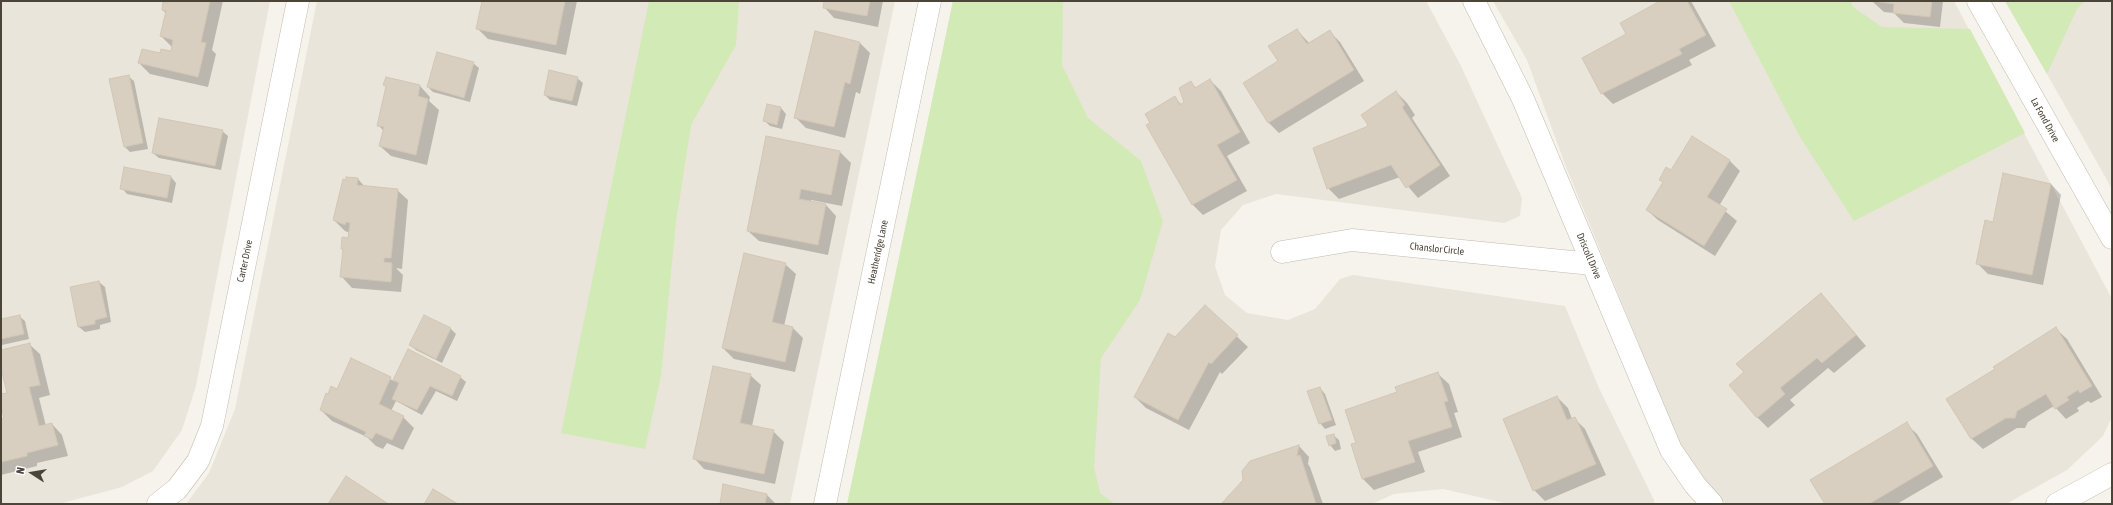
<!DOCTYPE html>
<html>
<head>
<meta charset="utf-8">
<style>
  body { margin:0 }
  #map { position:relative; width:2113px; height:505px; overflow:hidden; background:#f6f3ec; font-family:"Asap Condensed",sans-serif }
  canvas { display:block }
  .frame { position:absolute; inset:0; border:2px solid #4b4439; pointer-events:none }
  .north { position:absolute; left:12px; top:453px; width:40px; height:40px; -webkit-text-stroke:3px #fff; paint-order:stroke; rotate:282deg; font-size:11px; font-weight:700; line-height:16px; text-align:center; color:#4b4439 }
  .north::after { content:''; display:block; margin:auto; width:14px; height:18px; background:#4b4439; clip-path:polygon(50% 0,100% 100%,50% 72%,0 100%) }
</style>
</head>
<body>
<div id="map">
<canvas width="2113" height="505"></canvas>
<div class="frame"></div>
<div class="north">N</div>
</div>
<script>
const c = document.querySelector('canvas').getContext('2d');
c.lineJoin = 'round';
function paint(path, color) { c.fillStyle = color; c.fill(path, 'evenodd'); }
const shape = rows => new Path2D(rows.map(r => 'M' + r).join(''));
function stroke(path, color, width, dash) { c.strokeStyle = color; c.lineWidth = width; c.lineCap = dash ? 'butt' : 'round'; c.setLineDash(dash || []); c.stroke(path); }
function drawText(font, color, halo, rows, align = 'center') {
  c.font = font + ' "Asap Condensed",sans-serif'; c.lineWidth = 3.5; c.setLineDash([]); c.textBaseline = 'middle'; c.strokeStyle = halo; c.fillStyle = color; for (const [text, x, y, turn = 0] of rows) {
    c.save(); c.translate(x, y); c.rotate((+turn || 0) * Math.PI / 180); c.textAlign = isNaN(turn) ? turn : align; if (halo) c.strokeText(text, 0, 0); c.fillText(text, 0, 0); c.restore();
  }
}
paint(shape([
  [1,1,270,1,196,386,182,430,153,471,122,487,59,504,1,504],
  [317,1,895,1,790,504,186,504,209,473,235,409],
  [953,1,1426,1,1460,64,1522,198,1520,216,1504,223,1276,194,1243,205,1221,230,1215,266,1225,295,1247,313,1288,320,1315,309,1340,279,1353,275,1565,306,1599,388,1654,500,1654,504,1509,504,1443,489,1394,494,1372,504,848,504],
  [1493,1,1954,1,2112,299,2112,417,2103,436,2067,470,2006,504,1726,504,1711,491,1680,444,1566,167,1527,60],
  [2005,1,2112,1,2112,189,2047,74]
]), '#eae5da');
paint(shape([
  [649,1,739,1,736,45,691,125,676,222,661,376,645,449,561,433],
  [953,1,1063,1,1062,65,1088,118,1141,161,1163,221,1140,300,1101,358,1094,467,1100,493,1115,504,847,504],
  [1729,1,1851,1,1853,7,1882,27,1970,29,2025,133,1854,221,1800,137],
  [2005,1,2085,1,2077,9,2047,74]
]), '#d2eab5');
paint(shape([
  [168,1,223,1,212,50,216,54,208,87,150,74,139,63,172,52,172,47,161,36,166,14,163,10],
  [483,1,577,1,566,55,488,39,477,28],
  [825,1,883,1,878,27,834,18,824,7],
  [1662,1,1691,1,1716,46,1689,60,1692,65,1613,104,1602,93,1628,35],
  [1943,1,1940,27,1904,23,1894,13,1884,12,1873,2],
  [1297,30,1309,43,1329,31,1340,42,1364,81,1279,133,1268,122,1279,62],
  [860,43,870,53,860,94,856,92,845,138,806,128,795,117],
  [473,63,479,68,470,102,433,92,428,87],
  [128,76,134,81,148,149,130,152,125,147],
  [577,78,583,83,577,106,550,100,545,95],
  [1210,80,1221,91,1250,143,1227,156,1247,191,1203,215,1193,205,1152,123,1175,98,1182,105,1186,103,1191,83,1196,88],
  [385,85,420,86,430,97,429,101,439,110,427,165,391,156,380,146,384,131,378,125,387,87],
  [1396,92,1407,103,1415,115,1412,118,1450,176,1418,198,1400,177,1339,199,1328,188,1369,125],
  [768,105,781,108,786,114,782,129,770,126,764,120],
  [222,131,228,136,221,170,159,158,153,153],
  [767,137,840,152,851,163,842,206,811,200,811,202,826,205,836,216,828,255,759,241,748,231],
  [1692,138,1730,161,1740,171,1719,206,1737,221,1715,256,1658,220,1647,210,1664,183,1660,179,1672,171],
  [125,168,171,177,176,183,172,203,127,194,122,188],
  [358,179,365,187,397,190,408,200,402,269,396,268,403,275,401,292,352,288,342,277,344,251,342,248,349,239,350,233,345,231,334,220],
  [2051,184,2061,195,2043,285,1988,274,1977,263],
  [785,264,796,274,784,326,792,327,803,338,795,372,734,359,723,348],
  [99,282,105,287,111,322,100,325,100,329,85,332,79,327,71,287],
  [1821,294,1866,346,1834,373,1828,368,1790,400,1795,405,1768,428,1757,417,1745,372],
  [1205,306,1248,347,1222,374,1220,372,1189,430,1146,408,1135,397,1175,338],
  [19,316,25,321,29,339,2,345,1,320],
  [425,316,451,329,456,334,442,363,416,350,410,345],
  [2056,329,2067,339,2102,397,2091,403,2088,401,2077,408,2079,411,2066,419,2054,406,2028,422,2025,428,2017,428,1983,449,1972,439,1948,400],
  [29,344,40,354,50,395,39,398,46,426,52,424,62,435,68,456,37,463,37,466,1,475,1,420,5,419,1,395,8,394,1,363,1,351],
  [409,350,460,377,466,382,457,401,436,391,422,415,396,401,391,411,403,417,414,428,403,450,387,443,383,449,376,446,367,437,332,421,321,410,329,395,337,390,352,360,394,381],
  [1438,374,1449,384,1458,412,1454,413,1462,437,1418,452,1425,472,1374,490,1363,479,1352,445,1357,443,1398,393],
  [750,375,761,385,752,426,773,431,784,442,775,484,704,469,694,458],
  [1320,388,1325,394,1336,425,1325,429,1320,423],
  [1557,397,1568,408,1572,419,1574,418,1585,429,1606,475,1545,501,1534,490],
  [1906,424,1917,434,1943,477,1897,504,1826,504],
  [1333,435,1339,440,1341,449,1335,451,1330,445],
  [1299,446,1309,457,1308,464,1310,467,1323,504,1222,504,1244,480],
  [767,495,776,504,721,504]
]), '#0003');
const building = shape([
  [167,1,210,1,201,42,206,43,198,77,138,63,142,49,160,53,161,49,171,51,173,40,160,36,166,11,162,10,163,2,167,3,167,1],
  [482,1,565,1,556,45,476,29,482,1],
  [824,1,870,1,867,16,823,8,824,1],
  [1660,1,1687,1,1706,35,1679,49,1682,54,1601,94,1582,58,1626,34,1620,23,1660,1],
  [1873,1,1932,1,1930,17,1893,13,1894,4,1873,1],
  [1297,29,1307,44,1330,30,1354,70,1268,123,1243,83,1278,61,1268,46,1297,29],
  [815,31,860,42,850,84,845,82,834,127,794,118,815,31],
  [437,52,474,62,464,98,427,87,437,52],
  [549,70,578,77,572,101,544,95,549,70],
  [129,75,143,143,124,147,109,79,129,75],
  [386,77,420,85,418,96,428,99,416,155,379,146,384,127,377,126,386,86,383,85,386,77],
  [1210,79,1240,132,1217,145,1237,180,1192,205,1146,125,1150,123,1145,114,1175,96,1180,105,1184,102,1179,88,1191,81,1195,88,1210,79],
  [1396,91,1405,105,1402,107,1440,165,1406,188,1391,165,1327,189,1313,148,1366,127,1368,125,1361,115,1396,91],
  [767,104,781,107,777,125,763,121,767,104],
  [159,118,223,130,215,166,152,153,159,118],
  [766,136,840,151,831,195,801,189,799,199,826,204,818,245,747,231,766,136],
  [1692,136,1730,160,1707,197,1727,209,1704,246,1646,210,1663,182,1659,180,1666,167,1671,170,1692,136],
  [124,167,171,176,167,198,120,189,124,167],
  [2003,173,2051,184,2032,275,1976,264,1985,220,1993,222,2003,173],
  [346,177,358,178,357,185,398,189,391,258,384,258,384,262,392,263,391,282,340,277,343,249,341,249,342,237,348,238,350,223,346,222,345,225,333,220,343,179,346,180,346,177],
  [744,253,786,263,772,322,793,327,785,362,722,348,744,253],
  [99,281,107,317,95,320,95,324,78,327,70,287,99,281],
  [1821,293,1856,335,1822,363,1817,358,1780,388,1785,394,1757,418,1729,385,1744,372,1736,364,1821,293],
  [1205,305,1238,335,1211,364,1209,362,1178,420,1134,397,1168,333,1175,337,1205,305],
  [20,315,24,334,1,339,1,319,20,315],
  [424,315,451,328,436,359,409,345,424,315],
  [2056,327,2092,386,2080,393,2078,390,2067,397,2069,400,2055,409,2046,394,2017,411,2015,418,2006,418,1971,439,1946,399,1995,369,1993,367,2056,327],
  [30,343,40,385,29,387,39,426,52,423,58,445,27,453,27,456,1,462,1,419,4,418,1,407,1,394,7,393,1,368,1,350,30,343],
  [408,349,461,376,452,396,430,386,417,410,392,399,399,383,393,380,408,349],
  [351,358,391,377,379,404,404,416,392,440,376,433,372,439,364,436,366,432,320,410,326,393,328,394,331,386,337,389,351,358],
  [713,366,751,374,740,423,774,430,764,474,693,459,713,366],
  [1438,372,1448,401,1444,402,1452,427,1408,441,1415,462,1362,479,1351,444,1356,443,1345,410,1397,392,1395,387,1438,372],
  [1320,387,1332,420,1319,424,1307,391,1320,387],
  [1557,396,1567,420,1575,417,1579,425,1596,464,1533,491,1503,419,1557,396],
  [1907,422,1933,466,1869,504,1825,504,1810,480,1907,422],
  [1334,434,1336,443,1329,446,1326,436,1334,434],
  [1299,445,1297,456,1300,455,1316,504,1221,504,1243,480,1242,471,1250,461,1299,445],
  [346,476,387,503,387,504,328,504,346,476],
  [723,484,767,494,765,504,720,504,723,484],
  [433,489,458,504,424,504,433,489]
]);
paint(building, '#d8cfc1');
stroke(building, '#d3c7b4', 1);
const minor = shape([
  [1474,1,1523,99,1671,450,1695,485,1712,504],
  [1978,1,2112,238],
  [1282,252,1352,240,1592,264],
  [158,504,177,489,198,461,212,426,298,1],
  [825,504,930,1],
  [2057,504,2112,474]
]);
stroke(minor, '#c2bbae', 23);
stroke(minor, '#fff', 22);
drawText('10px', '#4b4439', '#fff', [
  ["La Fond Drive",2045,120,61],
  ["Chanslor Circle",1437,249,6],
  ["Heatheridge Lane",878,252,-78],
  ["Driscoll Drive",1589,256,67],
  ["Carter Drive",245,261,-78]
]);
</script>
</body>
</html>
